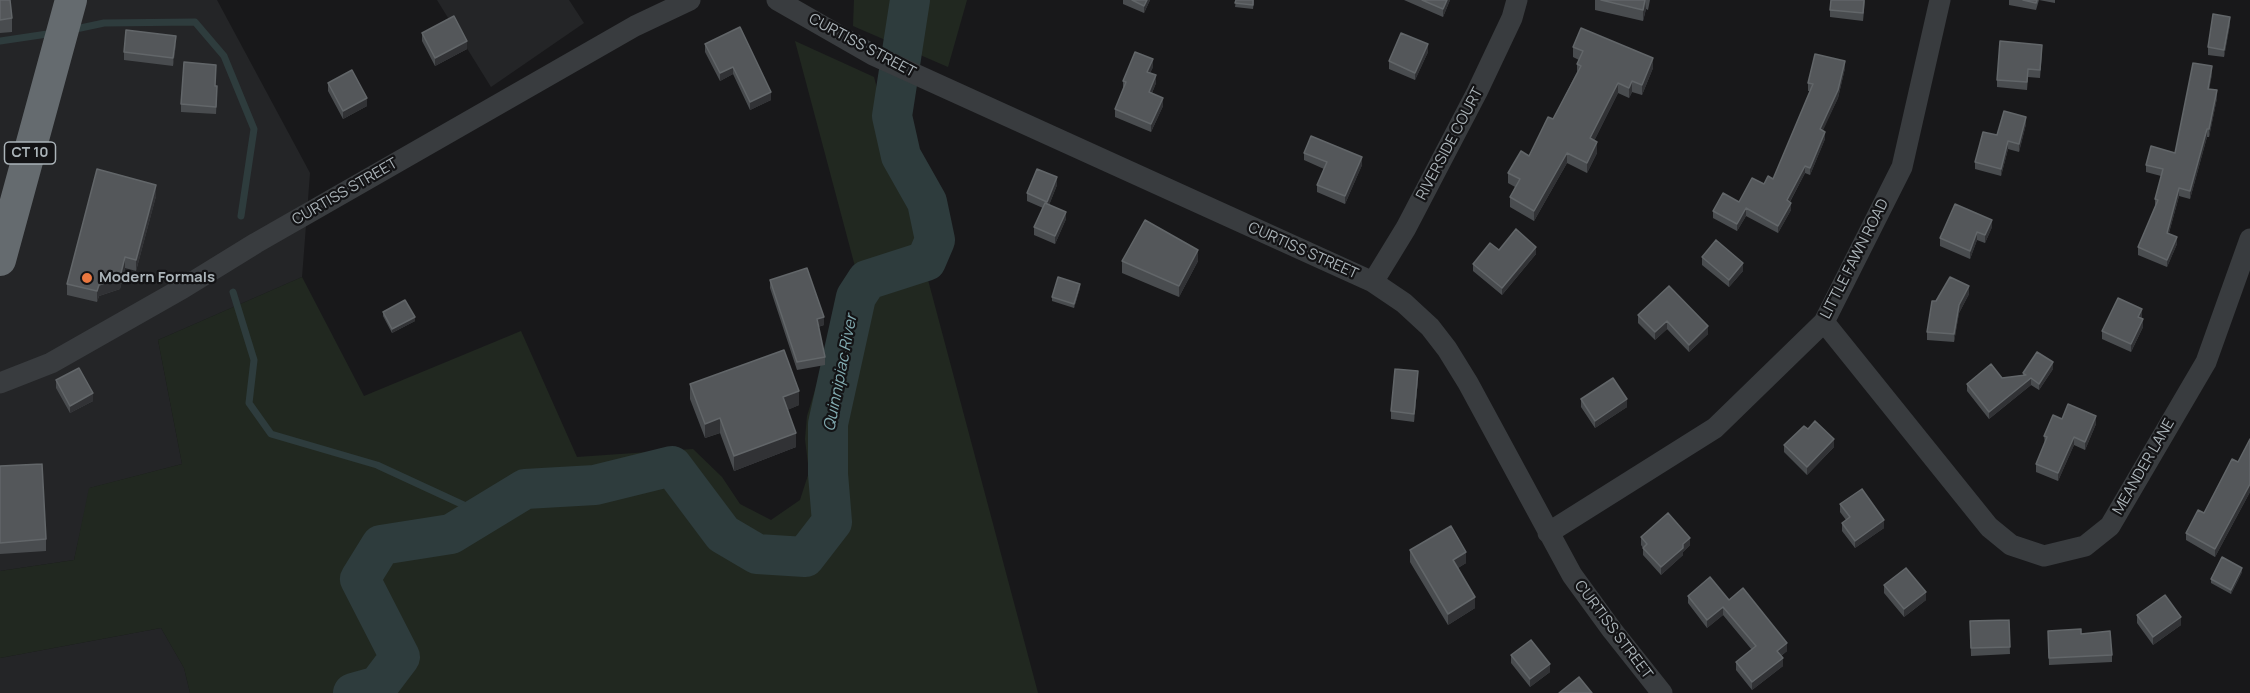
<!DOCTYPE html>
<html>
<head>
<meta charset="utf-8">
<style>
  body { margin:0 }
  canvas { display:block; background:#18181a }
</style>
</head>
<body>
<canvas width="2250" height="693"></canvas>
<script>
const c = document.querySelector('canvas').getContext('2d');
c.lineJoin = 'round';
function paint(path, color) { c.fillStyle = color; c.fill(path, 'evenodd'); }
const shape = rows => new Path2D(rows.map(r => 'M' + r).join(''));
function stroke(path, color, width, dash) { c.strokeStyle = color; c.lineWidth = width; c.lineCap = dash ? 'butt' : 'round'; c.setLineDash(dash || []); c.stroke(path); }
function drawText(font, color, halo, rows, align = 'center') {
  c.font = font + ' Manrope,sans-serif'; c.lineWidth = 4.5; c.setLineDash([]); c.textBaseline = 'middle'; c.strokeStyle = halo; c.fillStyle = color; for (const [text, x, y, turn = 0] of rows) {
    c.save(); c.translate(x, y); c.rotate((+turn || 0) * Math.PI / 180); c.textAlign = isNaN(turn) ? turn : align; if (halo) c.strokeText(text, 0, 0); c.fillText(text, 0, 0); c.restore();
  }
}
paint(shape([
  [0,0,217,0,310,173,302,277,158,340,182,464,90,488,74,560,0,571],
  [437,0,569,0,584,23,491,87],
  [161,628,184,668,190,693,0,693,0,658]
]), '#242527');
paint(shape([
  [854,0,967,0,948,67,853,26],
  [795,41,874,77,1038,693,190,693,184,668,161,628,0,658,0,571,74,560,89,488,182,464,158,340,302,277,364,396,521,331,577,457,693,449,722,477,740,504,771,520,800,500,809,472,805,439,807,416,832,335,869,319]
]), '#212820');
stroke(shape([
  [71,30,104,23,195,22,224,56,254,129,241,216],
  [0,41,54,33],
  [233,292,254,360,249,403,271,434,377,465,483,514]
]), '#2e3c3d', 7);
stroke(shape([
  [353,693,378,686,400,657,360,579,381,545,451,534,525,489,595,485,672,466,723,534,757,554,805,557,832,522,828,474,828,424,856,297,867,280,926,261,935,240,927,202,901,156,892,116,910,0]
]), '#2e3c3d', 40);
stroke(shape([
  [777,0,873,55,1373,282,1404,303,1430,327,1447,349,1468,383,1572,575,1612,630,1662,693],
  [1373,282,1406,228,1477,92,1512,18,1517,0],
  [1824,322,1989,527,2011,545,2044,556,2085,546,2110,526,2206,362,2250,239],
  [0,383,51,363,183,288,256,243,635,26,690,0],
  [1548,533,1715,428,1824,322,1902,167,1940,0]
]), '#393c3f', 21);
stroke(shape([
  [0,260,71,0]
]), '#656b6f', 32);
paint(shape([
  [0,0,12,18,12,32,0,33],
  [1123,0,1150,0,1144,13,1123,4],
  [1236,0,1254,0,1253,9,1235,7],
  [1404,0,1450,0,1443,17],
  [1595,0,1650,0,1648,10,1646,9,1643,21,1595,10],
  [1865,0,1863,21,1830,17,1830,10],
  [2009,0,2055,0,2055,3,2039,0,2036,10,2009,5],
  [2230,24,2224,57,2208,55,2208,47],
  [422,33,467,49,435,66,422,41],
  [176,44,173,66,124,60,124,52],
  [705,44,771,100,750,110,733,74,720,81,705,52],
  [1573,47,1653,68,1642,95,1632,92,1629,98,1618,93,1594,141,1597,153,1587,173,1567,163,1534,221,1510,207,1510,197,1515,187,1508,183,1508,173,1529,156,1553,119,1577,72,1577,64,1579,60,1573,57],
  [1428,52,1415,80,1389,69,1389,61],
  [2042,52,2040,78,2028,77,2027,90,1997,87,1997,80],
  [1153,67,1150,73,1156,83,1152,93,1163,106,1151,132,1115,117,1115,109,1124,89,1123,89,1123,81],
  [1845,68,1838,98,1822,131,1825,139,1810,175,1805,173,1790,202,1791,210,1778,233,1746,216,1737,231,1713,218,1713,211,1739,202,1773,179,1810,91,1808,91,1808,83],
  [2212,74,2209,89,2217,98,2209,137,2207,137,2190,199,2179,196,2169,233,2177,244,2167,267,2138,255,2138,247,2155,207,2155,199,2161,176,2146,172,2146,165,2175,153],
  [328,83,367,106,343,119,328,91],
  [217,94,216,114,181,112,181,104],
  [2026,124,2019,152,2008,149,2001,176,1975,169,1975,162,1997,135],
  [1304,153,1362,165,1345,204,1317,192,1317,185,1324,169,1304,160],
  [1057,185,1049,205,1066,219,1055,244,1034,235,1034,227,1043,208,1027,201,1027,193],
  [156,196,136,271,125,268,120,289,99,296,97,302,67,295,67,284],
  [1992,227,1985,243,1977,240,1970,259,1940,246,1940,238],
  [1499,250,1536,254,1502,295,1473,271,1473,264],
  [1702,257,1743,271,1729,287,1702,265],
  [1122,261,1198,261,1179,297,1122,273],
  [770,280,824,325,818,327,825,357,825,365,797,370,770,288],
  [1669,286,1708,334,1689,352,1667,329,1655,340,1638,323,1638,315],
  [1080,288,1074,308,1052,301,1052,297],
  [1969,294,1959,313,1954,342,1927,340,1927,332,1936,301],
  [383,312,415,321,392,333,383,316],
  [2142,317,2141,318,2143,327,2131,352,2102,339,2102,331],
  [2053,369,2039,390,2031,385,1989,419,1967,391,1967,384,2023,375,2023,373],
  [1418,379,1414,422,1391,419,1391,411],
  [56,380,93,401,70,413,56,388],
  [690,384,799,405,787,410,796,447,734,471,720,433,705,438,690,399],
  [1581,399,1627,407,1595,428,1581,407],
  [2062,419,2096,424,2085,450,2074,445,2058,481,2036,472,2036,464,2045,444,2044,436],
  [1808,429,1834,447,1807,475,1784,452,1784,445],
  [2250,439,2250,492,2215,557,2186,540,2186,533,2204,513,2238,462],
  [0,466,46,539,46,551,0,554],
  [1840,504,1884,528,1855,548,1842,531,1842,523,1846,520,1840,512],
  [1641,537,1690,545,1683,552,1683,555,1661,575,1643,555,1643,548,1641,545],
  [1410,550,1466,563,1458,568,1475,608,1448,625,1410,562],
  [2242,572,2231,594,2211,583,2211,579],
  [1884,585,1926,600,1904,617,1884,593],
  [1688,596,1729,600,1787,651,1781,656,1783,666,1752,690,1736,670,1736,662,1752,650,1723,615,1707,628,1688,603],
  [2137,615,2181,625,2153,645,2137,623],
  [2009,620,2010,654,1971,656,1970,621],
  [2048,631,2081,634,2112,655,2112,662,2049,665],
  [1511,655,1550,672,1530,687,1511,663]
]), '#494c4f');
paint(shape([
  [1147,0,1150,0,1144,13,1144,6],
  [1447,0,1450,0,1443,17,1443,9],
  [1645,0,1646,9,1643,21,1643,10],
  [2230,17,2230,24,2224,57,2224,50],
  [176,36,176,44,173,66,173,58],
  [467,41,467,49,435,66,435,58],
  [1428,44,1428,52,1415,80,1415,73],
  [1653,58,1653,68,1642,95,1642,85],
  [1153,59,1153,67,1147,79,1147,72],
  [1845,61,1845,68,1838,98,1820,137,1820,129],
  [2212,66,2212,74,2208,96,2208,89],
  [733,67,733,74,720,81,720,73],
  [1156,75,1156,83,1149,100,1149,92],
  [1632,81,1632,92,1629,98,1629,88],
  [1618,83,1618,93,1590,149,1590,138],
  [2217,90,2217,98,2209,137,2209,129],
  [771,92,771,100,750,110,750,102],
  [367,98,367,106,343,119,343,111],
  [1163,98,1163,106,1151,132,1151,124],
  [2026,117,2026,124,2019,152,2019,144],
  [2207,129,2207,137,2190,199,2190,191],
  [1825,132,1825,139,1810,175,1810,168],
  [2008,141,2008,149,2001,176,2001,169],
  [1597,142,1597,153,1587,173,1587,163],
  [1567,153,1567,163,1534,221,1534,211],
  [1362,157,1362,165,1345,204,1345,196],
  [1805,166,1805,173,1787,207,1787,200],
  [1057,177,1057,185,1047,210,1047,202],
  [156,185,156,196,136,271,136,260],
  [2179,188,2179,196,2167,240,2167,233],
  [1791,203,1791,210,1778,233,1778,226],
  [1746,208,1746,216,1737,231,1737,224],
  [1066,212,1066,219,1055,244,1055,236],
  [1992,220,1992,227,1985,243,1985,235],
  [1977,232,1977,240,1970,259,1970,251],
  [2177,237,2177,244,2167,267,2167,260],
  [1536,247,1536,254,1502,295,1502,288],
  [1198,250,1198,261,1179,297,1179,286],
  [125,257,125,268,120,289,99,296,97,302,97,291,99,285],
  [1743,263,1743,271,1729,287,1729,280],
  [1080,284,1080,288,1074,308,1074,304],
  [1969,286,1969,294,1959,313,1954,342,1954,334,1959,305],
  [2142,309,2142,317,2138,325,2138,317],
  [415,317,415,321,392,333,392,329],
  [824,317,824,325,817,327,817,319],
  [2143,319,2143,327,2131,352,2131,344],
  [1667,321,1667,329,1655,340,1655,332],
  [1708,326,1708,334,1689,352,1689,345],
  [2053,362,2053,369,2039,390,2039,384],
  [1418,371,1418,379,1414,422,1414,414],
  [2031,378,2031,385,1989,419,1989,412],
  [799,391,799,405,783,412,783,397],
  [93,393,93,401,70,413,70,406],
  [1627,399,1627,407,1595,428,1595,421],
  [2096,416,2096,424,2085,450,2085,442],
  [720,418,720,433,705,438,705,424],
  [796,433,796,447,734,471,734,456],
  [2074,437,2074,445,2058,481,2058,473],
  [1834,439,1834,447,1807,475,1807,467],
  [2250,484,2250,492,2215,557,2215,549],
  [1884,520,1884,528,1855,548,1855,541],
  [1690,538,1690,545,1683,552,1683,544],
  [1683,548,1683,555,1661,575,1661,567],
  [1466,552,1466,563,1453,571,1453,560],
  [2242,568,2242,572,2231,594,2231,590],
  [1926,592,1926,600,1904,617,1904,609],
  [1475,597,1475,608,1448,625,1448,614],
  [1723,607,1723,615,1707,628,1707,620],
  [2181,617,2181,625,2153,645,2153,637],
  [1787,643,1787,651,1777,659,1777,651],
  [1783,658,1783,666,1752,690,1752,682],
  [1550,664,1550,672,1530,687,1530,679]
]), '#313235');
const building = shape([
  [0,0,10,0,12,18,0,20,0,0],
  [1132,0,1147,0,1144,6,1132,0],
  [1236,0,1253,0,1253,5,1235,3,1236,0],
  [1422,0,1447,0,1443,9,1422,0],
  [1601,0,1645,0,1643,10,1601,0],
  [1831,0,1864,0,1863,13,1830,10,1831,0],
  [2023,0,2037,0,2036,3,2023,0],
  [2213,14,2230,17,2224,50,2208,47,2213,14],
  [454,16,467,41,435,58,422,33,454,16],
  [740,27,771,92,750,102,733,67,720,73,705,44,740,27],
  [1581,28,1653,58,1642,85,1632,81,1629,88,1618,83,1590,138,1597,142,1587,163,1567,153,1534,211,1510,197,1520,179,1508,173,1521,151,1529,156,1548,117,1553,119,1581,66,1577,64,1583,51,1573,47,1581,28],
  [126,30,176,36,173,58,124,52,126,30],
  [1401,33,1428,44,1415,73,1389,61,1401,33],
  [2000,41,2042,45,2040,70,2028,69,2027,82,1997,80,2000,41],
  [1135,52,1153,59,1147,72,1156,75,1149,92,1163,98,1151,124,1115,109,1126,82,1123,81,1135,52],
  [1815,54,1845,61,1838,90,1820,129,1825,132,1810,168,1805,166,1787,200,1791,203,1778,226,1746,208,1737,224,1713,211,1723,193,1739,202,1752,178,1764,184,1768,176,1773,179,1813,84,1808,83,1815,54],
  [184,62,216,65,215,86,217,86,216,107,181,104,184,62],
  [2193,63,2212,66,2208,89,2217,90,2209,129,2207,129,2190,191,2179,188,2167,233,2177,237,2167,260,2138,247,2158,200,2155,199,2163,169,2146,165,2151,146,2175,153,2193,63],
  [352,70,367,98,343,111,328,83,352,70],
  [2004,111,2026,117,2019,144,2008,141,2001,169,1975,162,1983,132,1997,135,2004,111],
  [1311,136,1362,157,1345,196,1317,185,1327,162,1304,153,1311,136],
  [97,169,156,185,136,260,125,257,120,277,99,285,97,291,67,284,97,169],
  [1037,169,1057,177,1047,202,1027,193,1037,169],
  [1045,203,1066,212,1055,236,1034,227,1045,203],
  [1955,204,1992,220,1985,235,1977,232,1970,251,1940,238,1955,204],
  [1145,220,1198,250,1179,286,1122,261,1145,220],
  [1516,229,1536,247,1502,288,1473,264,1490,243,1499,250,1516,229],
  [1716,240,1743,263,1729,280,1702,257,1716,240],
  [807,268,824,317,817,319,825,357,797,362,770,280,807,268],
  [1058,277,1080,284,1074,304,1052,297,1058,277],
  [1950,277,1969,286,1959,305,1954,334,1927,332,1932,301,1936,301,1950,277],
  [1669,286,1708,326,1689,345,1667,321,1655,332,1638,315,1669,286],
  [2118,298,2142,309,2138,317,2143,319,2131,344,2102,331,2118,298],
  [405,300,415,317,392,329,383,312,405,300],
  [784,350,799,391,783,397,796,433,734,456,720,418,705,424,690,384,784,350],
  [2037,352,2053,362,2039,384,2031,378,1989,412,1967,384,1991,364,2002,378,2026,375,2023,373,2037,352],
  [79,368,93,393,70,406,56,380,79,368],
  [1395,369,1418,371,1414,414,1391,411,1395,369],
  [1613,378,1627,399,1595,421,1581,399,1613,378],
  [2068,404,2096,416,2085,442,2074,437,2058,473,2036,464,2047,437,2044,436,2053,415,2062,419,2068,404],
  [1815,421,1834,439,1807,467,1784,445,1804,426,1808,429,1815,421],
  [2250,439,2250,484,2215,549,2186,533,2198,510,2204,513,2232,459,2238,462,2250,439],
  [42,464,46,539,0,543,0,466,42,464],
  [1862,489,1884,520,1855,541,1842,523,1850,517,1840,504,1862,489],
  [1668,513,1690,538,1683,544,1683,548,1661,567,1643,548,1647,544,1641,537,1668,513],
  [1451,526,1466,552,1453,560,1475,597,1448,614,1410,550,1451,526],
  [2222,557,2242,568,2231,590,2211,579,2222,557],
  [1906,568,1926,592,1904,609,1884,585,1906,568],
  [1710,577,1729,600,1743,588,1787,643,1777,651,1783,658,1752,682,1736,662,1756,646,1723,607,1707,620,1688,596,1710,577],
  [2165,595,2181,617,2153,637,2137,615,2165,595],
  [2009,620,2010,647,1971,648,1970,621,2009,620],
  [2081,629,2081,634,2110,631,2112,655,2049,658,2048,631,2081,629],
  [1531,640,1550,664,1530,679,1511,655,1531,640],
  [1579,677,1592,693,1559,693,1579,677]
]);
paint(building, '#54575a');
stroke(building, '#626669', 1.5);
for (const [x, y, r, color] of [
  [87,278,6,"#ea773f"]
]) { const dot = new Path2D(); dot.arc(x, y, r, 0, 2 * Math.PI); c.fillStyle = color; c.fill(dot); stroke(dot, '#131315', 2); }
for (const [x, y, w] of [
  [30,153,51]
]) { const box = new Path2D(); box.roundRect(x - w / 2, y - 11, w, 22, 4.5); c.fillStyle = '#131315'; c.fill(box); stroke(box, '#abb4b9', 1.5); }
drawText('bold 14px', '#abb4b9', null, [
  ["CT 10",30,153]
]);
drawText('15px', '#abb4b9', '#131315', [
  ["CURTISS STREET",862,46,28],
  ["RIVERSIDE COURT",1450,144,-62],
  ["CURTISS STREET",345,192,-30],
  ["CURTISS STREET",1303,251,24],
  ["LITTLE FAWN ROAD",1855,259,-63],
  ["MEANDER LANE",2144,467,-60],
  ["CURTISS STREET",1613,630,53]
]);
drawText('bold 15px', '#abb4b9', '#131315', [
  ["Modern Formals",99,278]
], 'left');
drawText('italic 16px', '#83acb2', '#131315', [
  ["Quinnipiac River",841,373,-79]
]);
</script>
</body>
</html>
